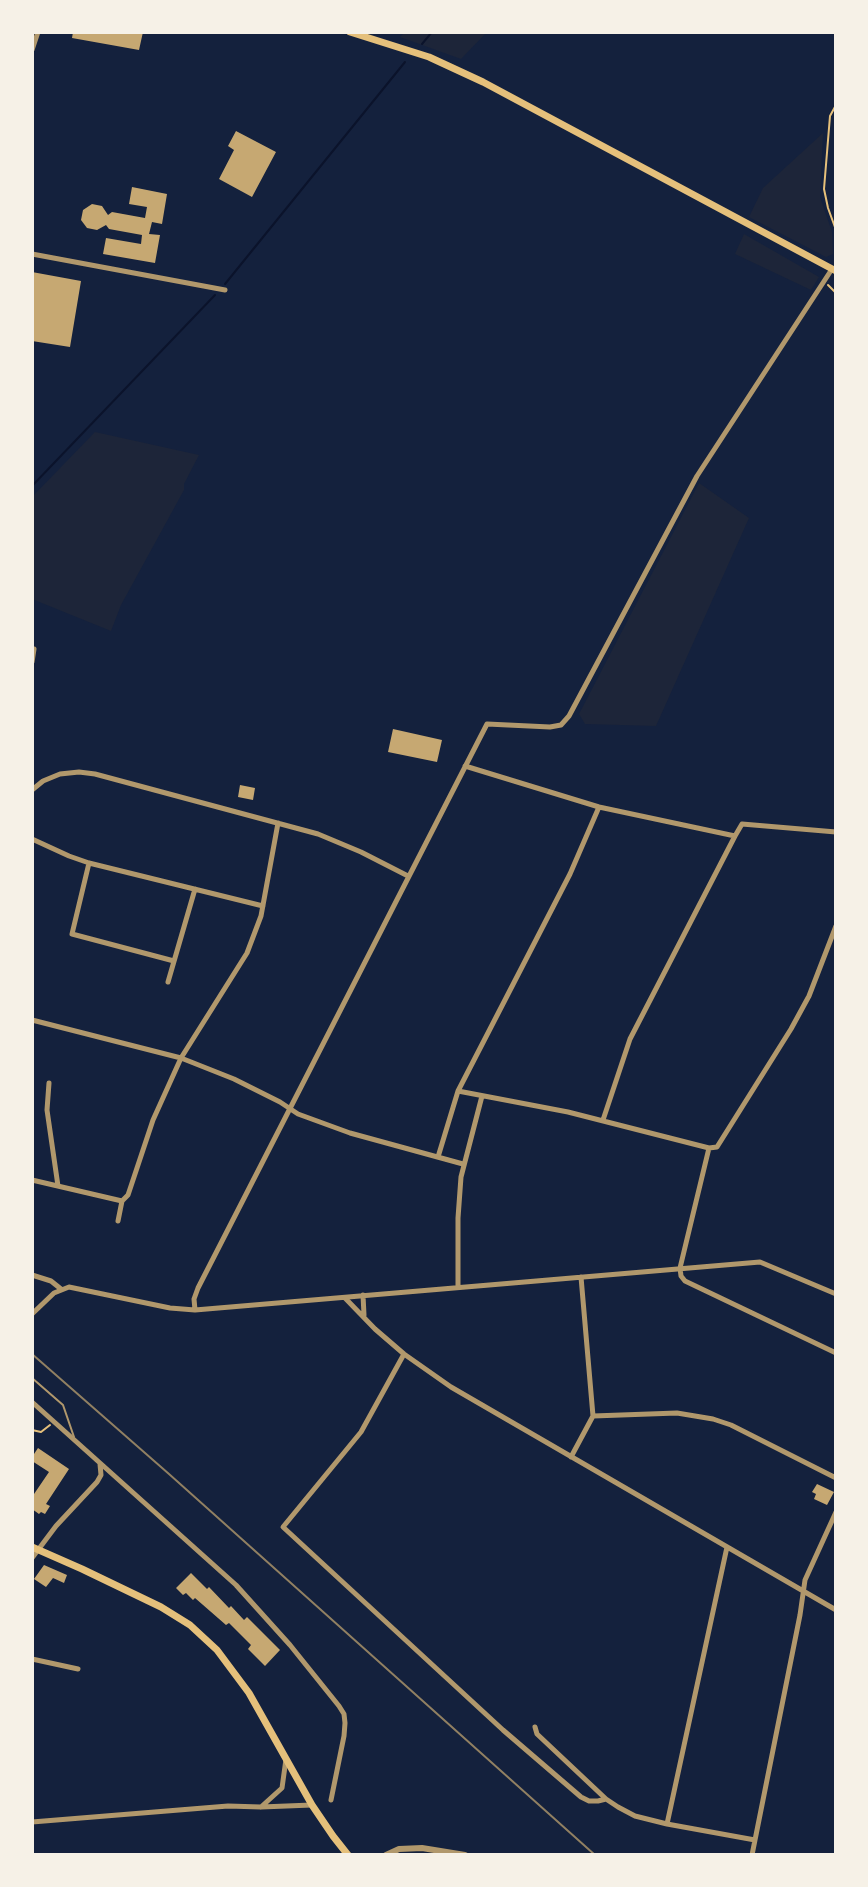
<!DOCTYPE html>
<html>
<head>
<meta charset="utf-8">
<style>
  body { margin:0 }
  #map { position:relative; width:868px; height:1887px; overflow:hidden; background:#14213d; font-family:"Roboto Condensed",sans-serif }
  canvas { display:block }
  .frame { position:absolute; inset:0; border:34px solid #f6f1e7; pointer-events:none }
</style>
</head>
<body>
<div id="map">
<canvas width="868" height="1887"></canvas>
<div class="frame"></div>
</div>
<script>
const c = document.querySelector('canvas').getContext('2d');
c.lineJoin = 'round';
function paint(path, color) { c.fillStyle = color; c.fill(path, 'evenodd'); }
const shape = rows => new Path2D(rows.map(r => 'M' + r).join(''));
function stroke(path, color, width, dash) { c.strokeStyle = color; c.lineWidth = width; c.lineCap = dash ? 'butt' : 'round'; c.setLineDash(dash || []); c.stroke(path); }
paint(shape([
  [405,32,487,32,461,59,400,37],
  [823,133,820,197,832,232,833,254,826,257,749,217,763,188],
  [744,234,819,277,811,290,735,254],
  [95,432,199,455,184,484,184,490,121,605,111,631,32,599,32,497],
  [699,483,749,518,656,726,585,724,579,714]
]), '#1d2539');
stroke(shape([
  [422,44,432,32],
  [225,284,405,62],
  [32,486,215,295]
]), '#0b132b', 2);
paint(shape([
  [73,32,143,32,139,50,72,38],
  [236,131,276,152,252,197,219,179,234,150,228,146],
  [132,187,167,194,162,224,152,222,149,234,160,235,155,263,103,254,106,238,141,244,142,235,109,229,106,225,97,230,87,228,81,220,83,210,92,204,102,206,108,215,112,212,145,218,147,207,129,204],
  [32,272,81,281,70,347,32,341],
  [393,729,442,740,437,762,388,752],
  [240,785,255,788,253,800,238,797],
  [38,1448,69,1469,46,1504,50,1506,45,1514,41,1512,39,1514,32,1509,32,1492,34,1494,49,1472,32,1461,32,1457],
  [817,1484,834,1492,827,1505,814,1499,816,1494,812,1492],
  [44,1565,67,1575,64,1583,53,1578,46,1587,34,1579],
  [191,1573,207,1589,209,1587,229,1608,231,1606,244,1620,247,1617,280,1650,265,1666,248,1649,251,1645,229,1623,226,1625,195,1598,193,1600,186,1593,183,1595,176,1588]
]), '#c6a872');
stroke(shape([
  [836,105,830,116,824,189,828,208,836,230],
  [828,285,836,293],
  [32,1430,41,1432,50,1425]
]), '#e5c07b', 2);
stroke(shape([
  [32,1378,63,1405,74,1437]
]), '#b1986c', 2);
stroke(shape([
  [32,50,38,32],
  [32,254,225,290],
  [32,662,34,649],
  [465,766,599,807,735,836,742,824,836,832],
  [32,790,43,781,60,774,79,772,95,774,318,834,361,852,408,876],
  [32,839,69,856,89,863,263,906],
  [89,863,72,934,174,961],
  [168,982,195,889],
  [32,1020,181,1058,234,1079,280,1102,298,1114,350,1133,463,1164],
  [49,1083,47,1110,58,1186],
  [458,1091,568,1112,709,1148],
  [603,1120,630,1039,735,836],
  [709,1148,717,1147,791,1029,809,996,836,926],
  [438,1157,458,1091,570,874,599,807],
  [32,1180,122,1201,118,1221],
  [122,1201,128,1195,153,1120,181,1058,247,953,261,916,278,823],
  [680,1268,681,1276,685,1281,836,1353],
  [680,1268,709,1148],
  [32,1275,51,1281,61,1289],
  [458,1287,458,1218,461,1177,482,1096],
  [363,1295,364,1315],
  [345,1298,375,1329,404,1354,451,1387,836,1610],
  [195,1310,194,1299,198,1288,487,724,550,727,561,725,569,716,697,476,832,269],
  [32,1314,54,1293,69,1287,170,1308,195,1310,760,1262,836,1294],
  [404,1354,361,1432,283,1527,503,1730,581,1797,589,1801,598,1801,606,1799],
  [32,1402,236,1585,290,1645,339,1706,344,1714,345,1723,344,1736,331,1800],
  [593,1416,677,1413,713,1419,731,1425,836,1478],
  [571,1457,593,1416,581,1277],
  [32,1558,56,1526,97,1482,101,1475,100,1464],
  [32,1659,78,1669],
  [535,1727,537,1734,606,1799,618,1807,635,1816,667,1824,755,1840],
  [261,1807,282,1788,286,1759],
  [32,1822,228,1806,261,1807,312,1805],
  [667,1824,727,1547],
  [752,1855,800,1615,805,1580,836,1512]
]), '#b1986c', 5);
stroke(shape([
  [386,1855,399,1849,422,1848,465,1855]
]), '#b1986c', 6);
stroke(shape([
  [350,32,429,57,483,82,836,271],
  [32,1547,82,1569,161,1607,190,1625,217,1650,249,1693,312,1805,333,1836,348,1855]
]), '#e5c07b', 7);
stroke(shape([
  [32,1354,169,1474,595,1855]
]), '#918062', 2);
</script>
</body>
</html>
